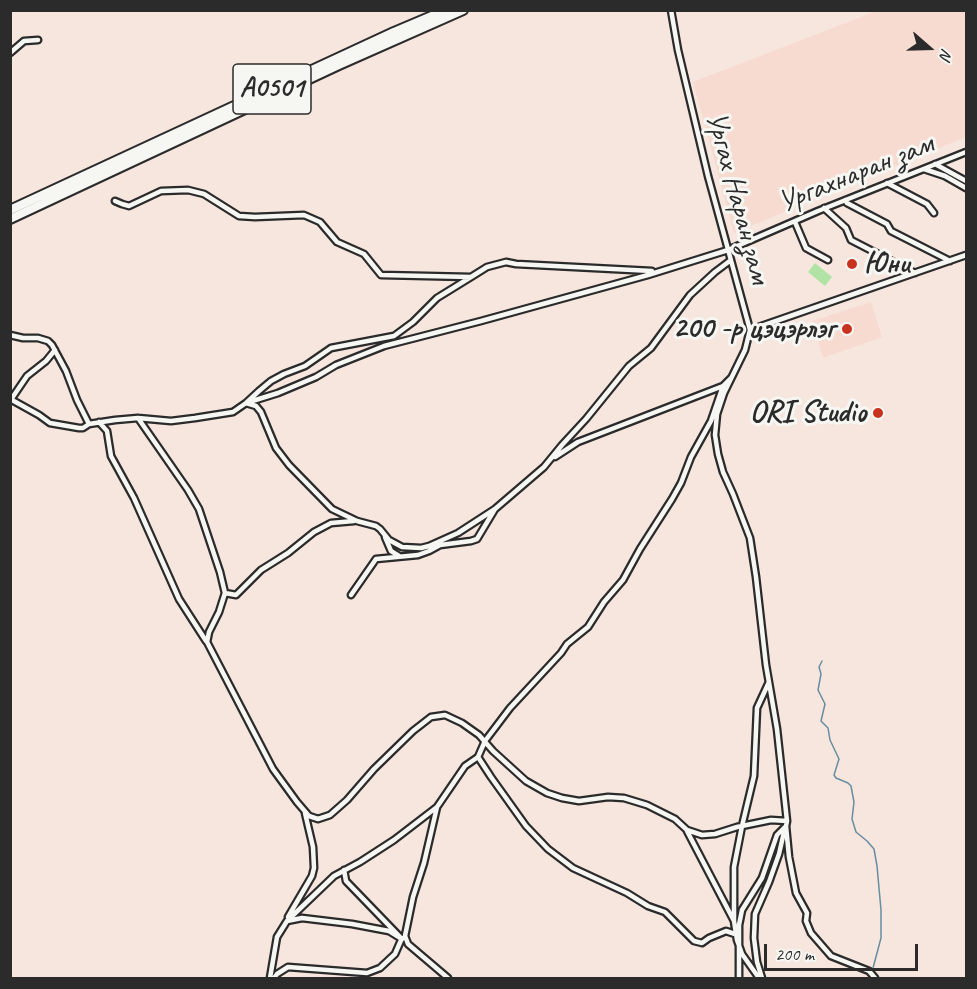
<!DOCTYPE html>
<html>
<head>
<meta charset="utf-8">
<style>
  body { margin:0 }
  #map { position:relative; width:977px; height:989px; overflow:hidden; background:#f7e6de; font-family:Caveat,sans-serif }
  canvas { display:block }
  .frame { position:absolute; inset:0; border:12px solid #2b2b2b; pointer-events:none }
  .north { position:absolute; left:899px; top:18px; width:60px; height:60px; -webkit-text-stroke:4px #f6f6f2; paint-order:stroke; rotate:110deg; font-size:16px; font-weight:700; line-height:24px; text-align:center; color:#2b2b2b }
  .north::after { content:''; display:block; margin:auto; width:21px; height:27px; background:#2b2b2b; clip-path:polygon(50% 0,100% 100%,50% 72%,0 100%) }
  .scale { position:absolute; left:764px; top:944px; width:154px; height:27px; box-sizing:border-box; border:3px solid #2b2b2b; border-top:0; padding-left:8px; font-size:18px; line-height:21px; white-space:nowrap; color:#2b2b2b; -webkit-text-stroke:4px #f6f6f2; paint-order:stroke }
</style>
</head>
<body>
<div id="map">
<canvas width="977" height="989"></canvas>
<div class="frame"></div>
<div class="north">N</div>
<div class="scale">200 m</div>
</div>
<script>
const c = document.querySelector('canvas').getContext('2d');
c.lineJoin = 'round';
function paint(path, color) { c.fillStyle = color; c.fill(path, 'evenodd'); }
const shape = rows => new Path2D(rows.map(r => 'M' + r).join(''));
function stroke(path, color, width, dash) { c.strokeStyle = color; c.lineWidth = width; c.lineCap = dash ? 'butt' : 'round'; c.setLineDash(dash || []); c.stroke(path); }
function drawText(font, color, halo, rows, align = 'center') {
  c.font = font + ' Caveat,sans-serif'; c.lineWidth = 6; c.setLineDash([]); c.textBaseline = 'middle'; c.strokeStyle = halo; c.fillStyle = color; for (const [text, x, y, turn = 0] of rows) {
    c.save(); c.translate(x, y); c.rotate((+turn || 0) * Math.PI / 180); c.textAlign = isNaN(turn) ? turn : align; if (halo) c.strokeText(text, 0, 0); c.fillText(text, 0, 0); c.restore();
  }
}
paint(shape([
  [879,10,966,11,966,137,734,233,693,82],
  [871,302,882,337,823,358,812,321]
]), '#f8dbd0');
paint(shape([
  [815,263,832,277,825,286,808,272]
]), '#b0e3a4');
stroke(shape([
  [822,661,819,667,821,674,818,690,825,704,821,721,828,728,830,740,839,759,834,775,836,778,848,783,851,786,854,802,852,819,856,832,867,841,874,849,877,866,881,910,881,938,873,968,874,975]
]), '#678da1', 1.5);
const minor = shape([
  [671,10,678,50,708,176,750,330,966,255],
  [10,53,24,41,38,40],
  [935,164,966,181],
  [924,169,945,176,966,188],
  [887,183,927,204,934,213],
  [845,200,847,203,887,224,891,231,950,261],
  [115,201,122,204,129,206,161,191,188,190,204,194,239,216,255,217,304,215,320,222,337,242,364,254,381,275,471,277,487,267,506,262,516,264,652,271],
  [824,208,846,228,851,240,915,273],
  [795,222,806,248,828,260],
  [471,277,437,298,413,322,394,336,331,348,305,366,284,374,271,381,259,391,246,403,256,406,261,412,276,448,289,465,332,509,357,521,376,526,380,529,389,540,402,547,421,548,429,546,458,533,495,509,544,467,562,445,586,419,629,366,651,348,690,295,715,272,731,260],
  [750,330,745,350,724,393,717,414,715,435,718,454,723,472,733,494,750,538,756,577,766,665,777,729,787,821,786,826,789,857,796,893,807,913,806,921,811,933,831,956,869,971,875,978],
  [10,335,23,338,38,338,48,341,52,345,66,371,77,400,89,424],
  [12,400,39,415,50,423,79,428,83,428,89,424,115,420,138,418,171,421,195,418,233,412,246,403,278,393,316,377,336,365,384,346,481,321,648,275,728,250,818,211,966,152],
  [10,401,27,376,46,361,55,350],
  [138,418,188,490,199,509,220,572,225,593,219,612,209,632,207,642,273,769,297,802,309,816,318,819,330,815,347,800,374,769,413,731,431,717,445,715,462,723,479,735,493,751,526,781,547,793,562,798,579,801,608,797,624,798,647,805,675,819,687,830,702,835,715,834,737,827,771,820,787,821],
  [99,422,107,431,111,456,134,498,179,599,206,641],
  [555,457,578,442,723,386],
  [385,537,391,551,399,556],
  [225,593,236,595,261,570,288,553,314,532,331,523,354,521],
  [351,595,376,559,418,555,429,551,440,545,471,541,477,539,495,509],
  [478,757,491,777,526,826,548,849,573,868,627,893,648,906,665,912,694,941,702,943,709,938,726,931,735,934],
  [437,807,424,863,413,897,405,936,408,944,448,978],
  [687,831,734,921,737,940,742,954,759,978],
  [288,917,312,876,314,868,313,847,305,813],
  [287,921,302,918,352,924,389,931,402,939,346,881,344,870],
  [734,921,734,867,742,826,754,776,757,708,769,682],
  [270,978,277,937,287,921,334,876,360,862,394,840,437,807,465,766,478,757,485,741,510,708,561,653,567,644,588,627,604,602,623,580,640,549,672,499,681,483,691,457,711,421,723,386,731,378],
  [274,978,277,974,288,967,367,973,380,968,395,954,402,938],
  [739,978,739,925,742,910,762,878,777,835,786,826],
  [762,978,757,962,754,938,755,914,769,882,779,854,784,832]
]);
const trunk = shape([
  [10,210,394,32,446,10],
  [10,219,339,65,463,10]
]);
stroke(minor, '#2b2b2b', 9);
stroke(trunk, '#2b2b2b', 12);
stroke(minor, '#f6f6f2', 4.5);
stroke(trunk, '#f6f6f2', 8);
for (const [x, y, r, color] of [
  [852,264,6,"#c8321e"],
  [847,329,6,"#c8321e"],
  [878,413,6,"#c8321e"]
]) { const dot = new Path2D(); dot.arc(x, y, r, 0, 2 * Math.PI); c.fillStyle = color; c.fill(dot); stroke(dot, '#f6f6f2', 2); }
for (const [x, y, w] of [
  [272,89,78]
]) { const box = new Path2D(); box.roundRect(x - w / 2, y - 25, w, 50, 4.5); c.fillStyle = '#f6f6f2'; c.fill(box); stroke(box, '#2b2b2b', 1.5); }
drawText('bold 28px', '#2b2b2b', null, [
  ["A0501",272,89]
]);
drawText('30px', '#2b2b2b', '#f6f6f2', [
  ["Ургахнаран зам",856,174,-22],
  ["Ургах Наран зам",737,198,75]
]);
drawText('bold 30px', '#2b2b2b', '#f6f6f2', [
  ["Юни",864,264,"left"],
  ["200 -р цэцэрлэг",835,329],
  ["ORI Studio",866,413]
], 'right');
</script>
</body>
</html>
